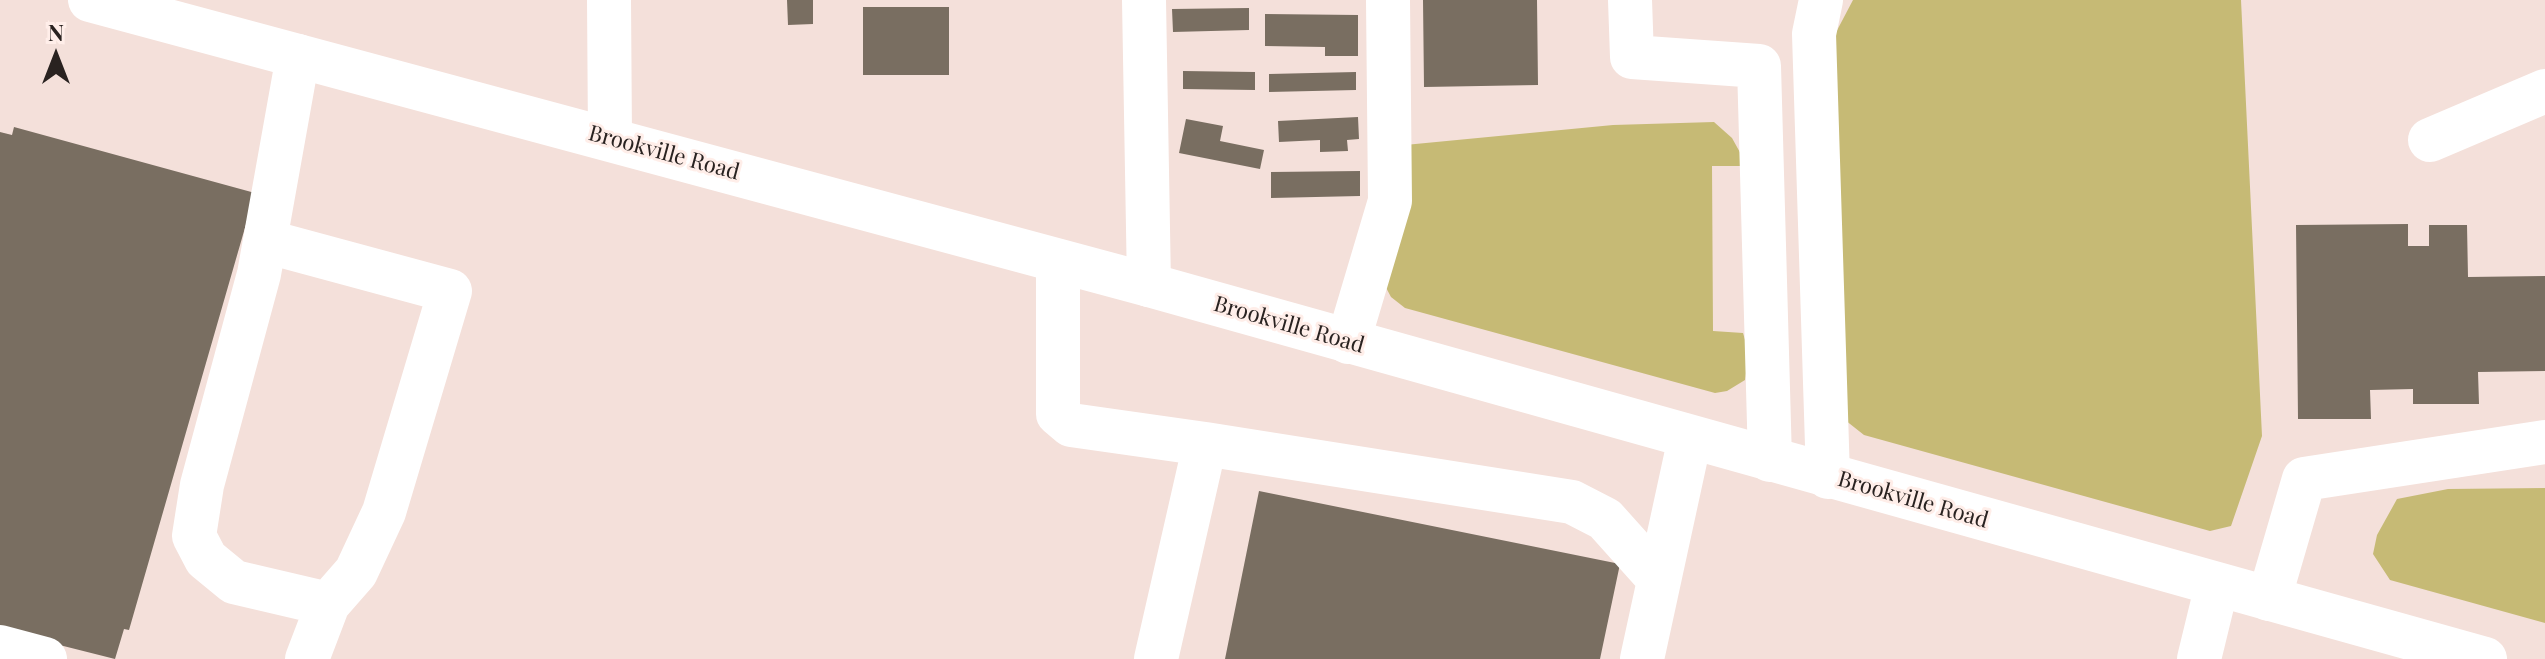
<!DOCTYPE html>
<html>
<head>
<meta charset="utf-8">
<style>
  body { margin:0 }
  #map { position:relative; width:2545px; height:659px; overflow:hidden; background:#f4e0da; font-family:"Playfair Display",serif }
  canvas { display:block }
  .north { position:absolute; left:16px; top:16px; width:80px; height:80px; -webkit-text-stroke:6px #ffeee9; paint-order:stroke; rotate:0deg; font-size:22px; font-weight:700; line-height:32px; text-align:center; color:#292220 }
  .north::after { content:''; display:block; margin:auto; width:28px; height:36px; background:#292220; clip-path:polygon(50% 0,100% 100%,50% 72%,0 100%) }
</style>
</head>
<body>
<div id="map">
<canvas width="2545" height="659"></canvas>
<div class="north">N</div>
</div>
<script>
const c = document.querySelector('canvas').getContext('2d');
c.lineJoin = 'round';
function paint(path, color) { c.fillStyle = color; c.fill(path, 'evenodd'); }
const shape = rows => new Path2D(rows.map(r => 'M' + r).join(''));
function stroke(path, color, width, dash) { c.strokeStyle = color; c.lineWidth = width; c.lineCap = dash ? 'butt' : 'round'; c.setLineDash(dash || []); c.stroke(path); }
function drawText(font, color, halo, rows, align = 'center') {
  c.font = font + ' "Playfair Display",serif'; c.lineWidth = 6; c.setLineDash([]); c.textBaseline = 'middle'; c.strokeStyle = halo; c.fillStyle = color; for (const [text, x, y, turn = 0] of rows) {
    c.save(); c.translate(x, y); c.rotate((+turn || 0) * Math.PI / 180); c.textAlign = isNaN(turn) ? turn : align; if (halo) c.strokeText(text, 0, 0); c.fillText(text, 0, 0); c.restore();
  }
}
paint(shape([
  [1853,0,2241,0,2262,436,2231,526,2210,531,1864,435,1845,420,1833,38],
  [1714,122,1732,138,1742,156,1740,166,1712,166,1713,331,1743,333,1749,353,1745,380,1727,391,1715,393,1405,308,1391,297,1383,282,1405,145,1613,125],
  [2545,488,2545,623,2390,580,2373,554,2377,535,2397,499,2448,489]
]), '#c6ba75');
paint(shape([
  [787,0,813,0,813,24,788,25],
  [1423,0,1537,0,1538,85,1424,87],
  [863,7,949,7,949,75,863,75],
  [1249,8,1249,30,1173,32,1172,9],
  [1265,14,1358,15,1358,56,1325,56,1325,47,1265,46],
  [1183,71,1255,72,1255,90,1183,89],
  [1356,72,1356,90,1269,92,1269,74],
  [1358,117,1359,139,1347,140,1348,151,1320,152,1320,140,1279,142,1278,121],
  [1186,119,1223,126,1220,141,1264,150,1260,169,1179,153],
  [14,127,255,193,129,630,124,629,115,659,0,630,0,132,12,135],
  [1360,171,1360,196,1271,198,1271,172],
  [2408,224,2408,246,2429,246,2429,225,2467,225,2468,277,2545,276,2545,371,2478,372,2479,404,2413,404,2413,389,2370,390,2371,419,2298,419,2296,225],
  [1259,491,1620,564,1600,659,1225,659]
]), '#796e61');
stroke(shape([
  [609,0,610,138],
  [1144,0,1149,285],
  [1630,0,1632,57,1759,66,1770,460],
  [1821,0,1814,34,1828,477],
  [298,56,259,274,202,485,194,536,206,559,234,582,328,604],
  [2430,140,2545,91],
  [265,241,450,291,384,512,356,572,328,604,307,659],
  [1058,261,1058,414,1071,425,1205,444],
  [1348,342,1390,201,1388,0],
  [2269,599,2304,479,2545,442],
  [0,647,45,659],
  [1156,659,1205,444,1572,502,1605,519,1657,577],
  [1642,659,1690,438],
  [2199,659,2217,585]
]), '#fff', 44);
stroke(shape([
  [90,0,1149,285,2485,659]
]), '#fff', 44);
drawText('22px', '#292220', '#ffeee9', [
  ["Brookville Road",664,153,15],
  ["Brookville Road",1289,325,16],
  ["Brookville Road",1913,500,16]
]);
</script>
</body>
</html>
